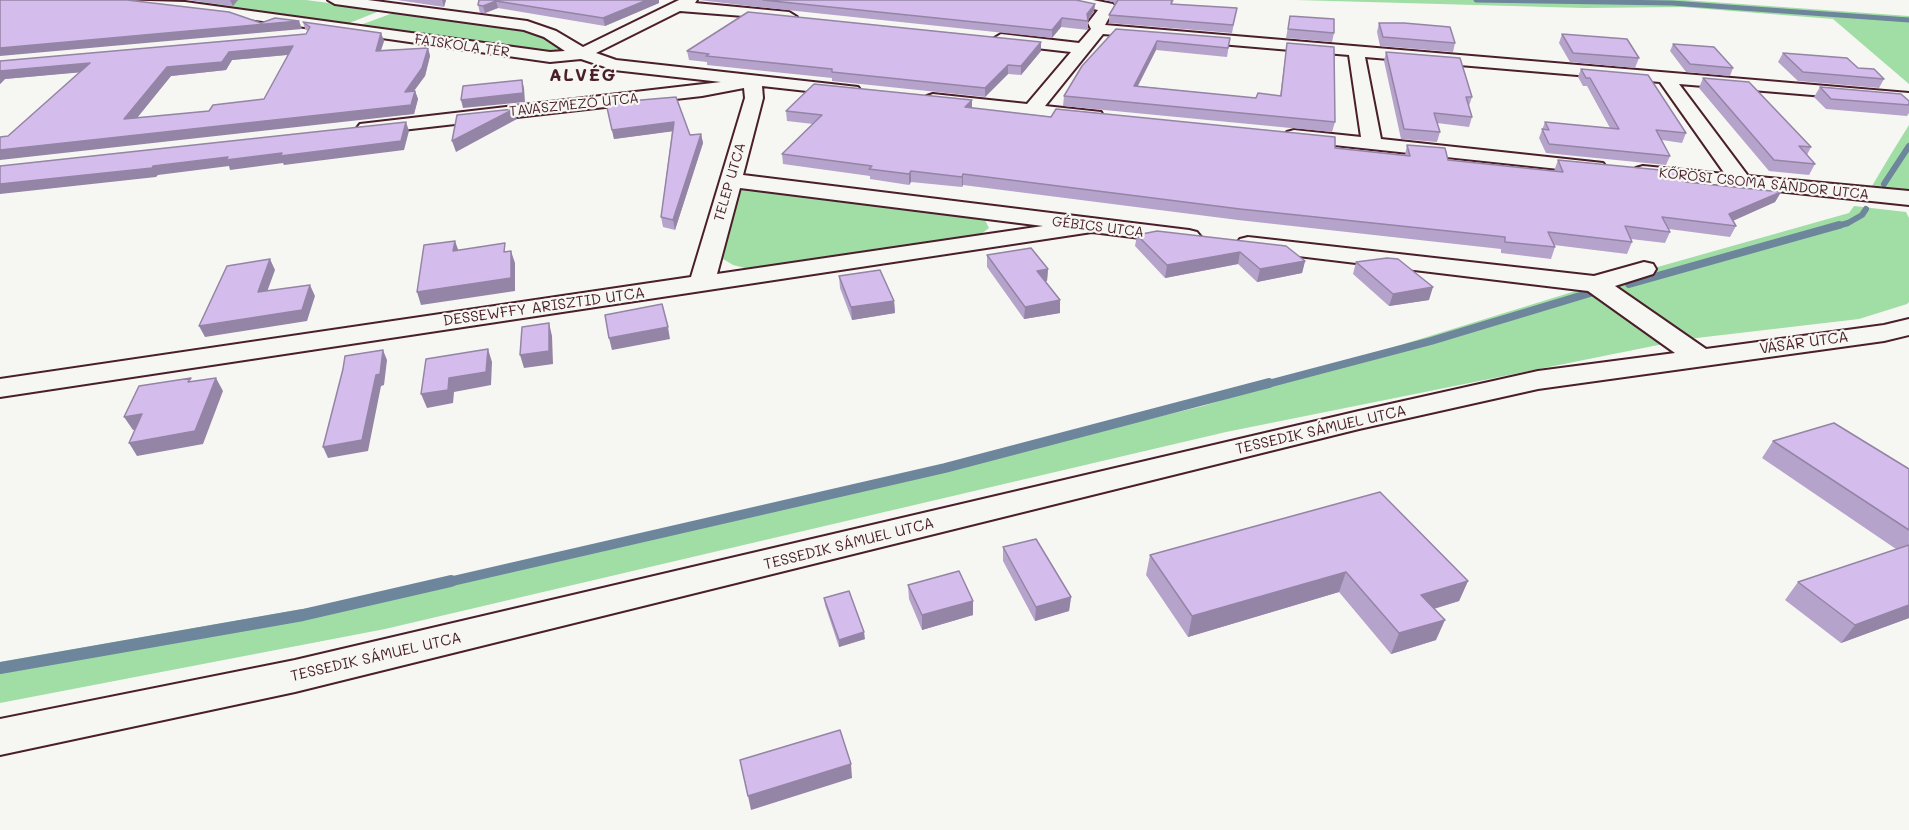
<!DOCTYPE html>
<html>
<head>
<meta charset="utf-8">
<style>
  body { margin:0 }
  canvas { display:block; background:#f6f6f2 }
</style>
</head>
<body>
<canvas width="1909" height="830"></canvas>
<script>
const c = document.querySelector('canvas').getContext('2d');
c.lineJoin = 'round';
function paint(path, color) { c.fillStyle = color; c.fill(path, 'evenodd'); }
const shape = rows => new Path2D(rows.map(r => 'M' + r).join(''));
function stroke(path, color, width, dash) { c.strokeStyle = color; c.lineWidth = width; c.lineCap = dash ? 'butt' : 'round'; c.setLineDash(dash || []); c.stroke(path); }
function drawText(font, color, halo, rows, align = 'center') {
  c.font = font + ' Mali,sans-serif'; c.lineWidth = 4.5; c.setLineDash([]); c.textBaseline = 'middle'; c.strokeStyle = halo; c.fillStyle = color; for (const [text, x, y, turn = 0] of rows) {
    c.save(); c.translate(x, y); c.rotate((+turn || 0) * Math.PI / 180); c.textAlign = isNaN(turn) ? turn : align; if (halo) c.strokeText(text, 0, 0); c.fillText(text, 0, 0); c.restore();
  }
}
paint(shape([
  [209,0,306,0,382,10,342,26,198,4],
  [1296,0,1684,0,1909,16,1909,84,1833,19,1682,7,1584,8],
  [393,13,404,13,528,30,539,34,566,51,565,54,355,27],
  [1909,125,1909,191,1872,186,1891,154],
  [747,187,978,217,985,220,989,228,977,237,752,269,745,268,733,265,720,257,737,191],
  [1854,206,1906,212,1909,218,1909,302,1907,304,1859,319,1688,339,1226,432,385,629,0,703,0,662,394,593,928,473,1203,406,1608,281,1849,213]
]), '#a1dea5');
stroke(shape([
  [1476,0,1672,3,1909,20]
]), '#6d869b', 5);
stroke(shape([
  [1884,184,1909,146],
  [1834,227,1848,223,1862,215,1866,209]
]), '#6d869b', 6);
stroke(shape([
  [1629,284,1839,225],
  [1264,385,1431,341,1590,293]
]), '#6d869b', 8);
stroke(shape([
  [444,583,945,468,1269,383]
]), '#6d869b', 10);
stroke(shape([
  [0,668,303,615,451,581]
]), '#6d869b', 12);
const minor = shape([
  [115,0,185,2,550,52,565,51,544,37,524,30,335,4,328,0,368,0,527,21,556,31,583,47,679,0,697,0,695,3,789,12,797,17,794,20,680,11,596,53,616,60,858,87,861,91,858,95,852,96,762,86,763,98,743,175,1189,230,1197,232,1201,237,1197,242,1189,244,1092,232,0,397,0,379,691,277,745,98,744,88,702,96,367,134,360,132,357,128,360,124,721,82,614,70,581,59,550,62,185,10,122,4,115,0],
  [740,188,1043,226,717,274,740,188],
  [1061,0,1093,0,1113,4,1115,7,1105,25,1909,93,1909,103,1679,84,1748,176,1909,191,1909,205,1636,176,1632,172,1636,168,1643,166,1725,174,1660,82,1365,57,1381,139,1603,163,1606,167,1603,171,1596,173,1287,140,1284,136,1287,132,1294,130,1361,137,1349,55,1103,34,1045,106,1101,112,1103,116,1101,120,1094,122,927,104,924,100,927,96,933,94,1027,104,1071,52,1001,44,993,39,1001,34,1079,43,1091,29,1088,23,1098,10,1063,3,1061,0],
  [1248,237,1594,276,1644,262,1653,264,1656,269,1653,274,1615,286,1706,349,1884,325,1909,319,1909,335,1884,341,1538,389,1359,429,295,692,0,755,0,719,295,660,1359,411,1538,371,1675,353,1588,291,1240,249,1236,244,1240,239,1248,237]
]);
stroke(minor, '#4a1f2b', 4);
paint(minor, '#f6f6f2');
paint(shape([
  [187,0,238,0,233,6],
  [397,0,446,0,444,7],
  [479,0,659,0,659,3,605,26,498,8,485,13,480,13,478,5],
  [699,0,1076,0,1095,4,1094,11,1088,20,1088,30,1061,27,1052,38,749,6],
  [1104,0,1174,0,1172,4,1237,8,1232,33,1109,23,1109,15,1115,5,1113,2],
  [1290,16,1334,33,1332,42,1286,38],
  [303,22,381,33,384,41,381,50,428,48,430,56,425,76,414,91,415,91,418,99,414,114,8,136,80,72,5,79,0,84,0,61,306,34,308,31,305,29],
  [288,55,264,99,209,111,136,118,171,76,226,70,232,60],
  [1379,23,1455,43,1453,52,1380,46,1377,32],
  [1116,29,1230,38,1227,57,1156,50,1138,86,1256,98,1280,96,1287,43,1335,122,1332,132,1063,106,1064,96],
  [1562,34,1639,58,1635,68,1570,62,1559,43],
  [1041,42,1041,51,1021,75,1008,74,985,97,832,81,832,78,707,65,707,62,689,60,687,51],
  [1673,44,1733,68,1730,76,1686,72,1670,51],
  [1386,52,1472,97,1469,106,1472,117,1469,127,1437,123,1440,132,1437,142,1401,139,1384,61],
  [1783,53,1858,68,1884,79,1879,88,1798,81,1778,62],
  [1581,69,1686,133,1682,143,1662,140,1670,156,1666,165,1546,153,1539,138,1545,122,1610,128,1587,86,1583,86,1578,77],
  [1703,78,1811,147,1807,155,1815,164,1809,175,1769,171,1699,88],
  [1820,87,1909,101,1909,113,1907,116,1826,109,1814,97],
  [972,100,972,108,1405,155,1407,145,1448,160,1554,171,1558,160,1686,182,1781,192,1775,202,1733,221,1736,226,1730,237,1669,229,1670,232,1665,243,1631,239,1632,242,1627,254,1554,245,1555,247,1551,259,1501,253,1501,249,1238,220,963,185,962,187,911,182,909,185,870,179,870,176,783,164,782,154,813,124,787,121,786,111],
  [606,103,690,135,701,134,703,143,675,230,663,227,661,217,672,131,614,139],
  [1137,235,1305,261,1302,273,1257,282,1238,264,1165,278,1135,246],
  [987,255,1048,269,1047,281,1046,281,1060,313,1024,319,987,267],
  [1356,262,1429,300,1389,306,1353,274],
  [839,276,894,301,895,313,852,320,840,288],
  [1773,441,1909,469,1909,618,1841,643,1785,600,1798,582,1896,549,1762,458],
  [1003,547,1071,597,1069,611,1035,621,1003,561],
  [1150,555,1468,581,1459,601,1434,609,1436,640,1391,654,1339,592,1188,637,1146,575],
  [908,585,973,601,973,615,922,630,909,599],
  [824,598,865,639,839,647,825,605]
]), '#b6a3cb');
paint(shape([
  [230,0,238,0,233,6],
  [442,0,446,0,444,7],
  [647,0,659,0,659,3,605,26,603,18],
  [496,1,498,8,485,13,483,6],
  [1095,4,1094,11,1086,22,1087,14],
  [1062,18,1061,27,1052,38,1052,30],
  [299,21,302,29,0,56,0,48],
  [381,33,384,41,378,59,376,51],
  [1157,41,1156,50,1133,95,1134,86],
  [1041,42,1041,51,1021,75,1021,66],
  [293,46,296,54,232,60,226,70,171,76,129,128,124,119,167,67,229,52],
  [428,48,430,56,425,76,407,100,405,92],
  [90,63,95,71,5,79,0,84,0,71],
  [1008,65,1008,74,985,97,985,88],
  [522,80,524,88,525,102,463,108,461,100],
  [415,91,418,99,414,114,0,160,0,150],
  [972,100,972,110,965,107],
  [514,109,517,119,456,152,452,141],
  [406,122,409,131,404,150,284,165,283,163,230,170,229,166,158,175,156,177,0,194,0,184,153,166],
  [674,122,675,131,614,139,612,130],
  [701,134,703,143,675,230,673,220],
  [911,171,911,182,909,185,909,174],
  [963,174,963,185,962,187,962,177],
  [1781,192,1775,202,1723,225,1729,214],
  [455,241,459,252,453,251],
  [511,251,515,263,515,291,421,305,417,292],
  [1240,252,1238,264,1165,278,1167,265],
  [270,259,275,270,263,303,258,292],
  [1305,261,1302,273,1257,282,1260,269],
  [1048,269,1047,281,1037,283,1037,271],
  [310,285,315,296,307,321,205,337,199,326],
  [1433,287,1429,300,1389,306,1393,294],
  [1060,300,1060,313,1024,319,1025,307],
  [894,301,895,313,852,320,851,307],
  [549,323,552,336,553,364,524,368,520,355],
  [668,327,670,339,612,350,609,338],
  [488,349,492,362,491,385,454,392,453,403,427,408,421,394,449,378],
  [383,350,387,360,384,385,381,386,368,451,328,458,323,447,376,375],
  [216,378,223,391,203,444,137,456,129,443],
  [142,414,150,427,133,430,124,417],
  [1346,572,1339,592,1188,637,1192,616],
  [1468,581,1459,601,1413,615,1421,595],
  [1071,597,1069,611,1035,621,1036,607],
  [973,601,973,615,922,630,922,615],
  [1909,605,1909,618,1841,643,1855,625],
  [1445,620,1436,640,1391,654,1399,633],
  [864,632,865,639,839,647,839,640],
  [851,764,852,778,751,810,748,796]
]), '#9484a5');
const building = shape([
  [0,0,127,0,229,12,261,23,275,18,299,21,0,48,0,0],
  [479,0,647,0,603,18,496,1,483,6,478,5,479,0],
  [763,0,1076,0,1095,4,1087,14,1088,21,1062,18,1052,30,763,0],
  [1118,0,1172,0,1171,4,1237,8,1233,25,1109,15,1118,0],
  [748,12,1041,42,1021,66,1008,65,985,88,832,72,832,69,706,56,709,54,687,51,748,12],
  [1290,16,1334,19,1334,33,1288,29,1290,16],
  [303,22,381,33,376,51,428,48,422,68,405,92,415,91,411,105,0,150,0,137,8,136,90,63,0,71,0,61,306,34,310,27,303,22],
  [293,46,264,99,213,105,209,111,124,119,167,67,222,62,229,52,293,46],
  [1379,23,1404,23,1450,27,1455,43,1383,37,1379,23],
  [1116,29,1230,38,1228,48,1157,41,1134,86,1256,98,1258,93,1281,96,1287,43,1334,47,1335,122,1064,96,1082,66,1116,29],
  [1562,34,1627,39,1639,58,1573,53,1562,34],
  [1673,44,1714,47,1733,68,1690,64,1673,44],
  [1386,52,1460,58,1472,97,1466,97,1472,117,1434,113,1440,132,1404,129,1386,52],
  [1783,53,1847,58,1858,68,1874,69,1884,79,1803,72,1783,53],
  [1581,69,1648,75,1686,133,1656,130,1670,156,1549,144,1542,129,1549,130,1545,122,1619,129,1590,78,1586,78,1581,69],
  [1703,78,1749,82,1811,147,1799,146,1815,164,1774,160,1703,78],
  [522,80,523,93,461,100,463,86,522,80],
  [814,84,972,100,965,107,1051,117,1056,109,1335,137,1335,148,1410,156,1407,145,1445,148,1448,160,1563,172,1558,160,1681,172,1686,182,1781,192,1729,214,1736,226,1662,217,1670,232,1625,226,1632,242,1548,232,1555,247,1505,242,1505,237,1240,209,963,174,962,177,911,171,909,174,869,169,872,166,782,154,822,115,786,111,814,84],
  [1820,87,1901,94,1909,101,1909,105,1831,99,1820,87],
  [676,97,690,135,701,134,673,220,661,217,674,122,612,130,606,103,676,97],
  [514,109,452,141,457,115,514,109],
  [406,122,401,141,280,156,282,153,226,160,228,157,153,166,152,168,0,184,0,166,406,122],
  [1157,231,1286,246,1305,261,1260,269,1240,252,1167,265,1137,235,1157,231],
  [455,241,453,251,505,243,504,252,511,251,511,278,417,292,424,245,455,241],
  [1031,248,1048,269,1037,271,1060,300,1025,307,987,255,1031,248],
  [1387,258,1398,259,1433,287,1393,294,1356,262,1387,258],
  [270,259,258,292,310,285,302,310,199,326,227,266,270,259],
  [880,270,894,301,851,307,839,276,880,270],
  [662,304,668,327,609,338,605,315,662,304],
  [549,323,549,351,520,355,522,327,549,323],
  [488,349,486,372,449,378,448,390,421,394,426,359,488,349],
  [383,350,380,374,376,375,362,440,323,447,343,369,345,356,383,350],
  [191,378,188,382,216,378,195,431,129,443,142,414,124,417,139,386,191,378],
  [1834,423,1909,469,1909,530,1773,441,1834,423],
  [1380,492,1468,581,1421,595,1445,620,1399,633,1346,572,1192,616,1150,555,1380,492],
  [1036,539,1071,597,1036,607,1003,547,1036,539],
  [1909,545,1909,605,1855,625,1798,582,1909,545],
  [959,571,973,601,922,615,908,585,959,571],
  [849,591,864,632,839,640,824,598,849,591],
  [840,730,851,764,748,796,740,760,840,730]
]);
paint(building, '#d4bdec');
stroke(building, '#9484a5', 1.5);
drawText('14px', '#4a1f2b', '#f6f6f2', [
  ["FAISKOLA TÉR",462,46,8],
  ["TAVASZMEZŐ UTCA",574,105,-6],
  ["TELEP UTCA",730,182,-74],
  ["KŐRÖSI CSOMA SÁNDOR UTCA",1764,184,6],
  ["GÉBICS UTCA",1098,227,7]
]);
drawText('15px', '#4a1f2b', '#f6f6f2', [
  ["DESSEWFFY ARISZTID UTCA",544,307,-8],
  ["VÁSÁR UTCA",1804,343,-8],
  ["TESSEDIK SÁMUEL UTCA",1321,430,-13],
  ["TESSEDIK SÁMUEL UTCA",849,544,-14],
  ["TESSEDIK SÁMUEL UTCA",376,657,-13]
]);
c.letterSpacing = '1.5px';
drawText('bold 18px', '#4a1f2b', '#f6f6f2', [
  ["ALVÉG",583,75]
]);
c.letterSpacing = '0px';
</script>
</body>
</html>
